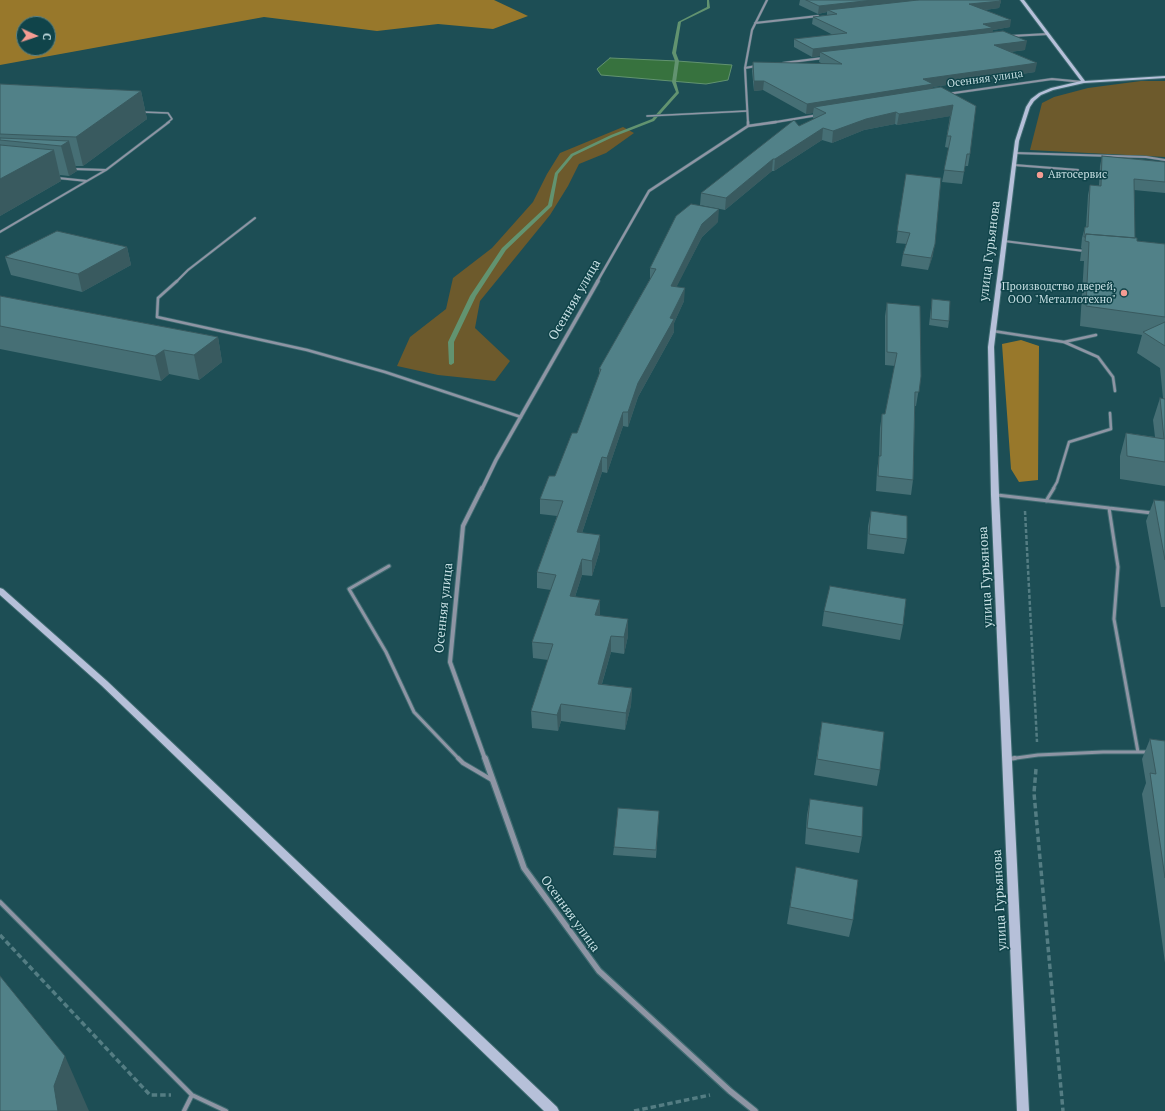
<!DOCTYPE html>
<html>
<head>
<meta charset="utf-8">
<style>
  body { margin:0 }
  #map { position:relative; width:1165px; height:1111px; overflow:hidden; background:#1d4e55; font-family:"PT Serif",serif }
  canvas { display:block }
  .north { position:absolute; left:16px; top:16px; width:40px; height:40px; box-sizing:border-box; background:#10444a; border:1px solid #598287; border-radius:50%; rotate:93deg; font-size:11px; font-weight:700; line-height:16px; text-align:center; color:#c7dfe3 }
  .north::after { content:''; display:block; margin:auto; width:14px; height:18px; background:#f59c93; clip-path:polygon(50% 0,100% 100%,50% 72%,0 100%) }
</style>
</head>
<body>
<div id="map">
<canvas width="1165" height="1111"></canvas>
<div class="north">С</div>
</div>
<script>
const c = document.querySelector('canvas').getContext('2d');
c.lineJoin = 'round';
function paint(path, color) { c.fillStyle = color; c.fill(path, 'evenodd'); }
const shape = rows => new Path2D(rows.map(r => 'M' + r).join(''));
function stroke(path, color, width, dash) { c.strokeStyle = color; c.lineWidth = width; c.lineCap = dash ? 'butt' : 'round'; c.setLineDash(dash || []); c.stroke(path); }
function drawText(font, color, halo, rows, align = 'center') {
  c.font = font + ' "PT Serif",serif'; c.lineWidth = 3; c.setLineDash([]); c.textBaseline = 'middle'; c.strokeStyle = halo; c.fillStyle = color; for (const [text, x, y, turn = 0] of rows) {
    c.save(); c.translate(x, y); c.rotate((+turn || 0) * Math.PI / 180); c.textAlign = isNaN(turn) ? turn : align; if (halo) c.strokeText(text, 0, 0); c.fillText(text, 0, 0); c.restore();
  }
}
paint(shape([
  [1141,81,1165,81,1165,157,1030,150,1042,103,1054,97,1088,88],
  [623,127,634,133,606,153,579,164,568,186,550,215,480,301,475,328,510,361,495,381,438,375,397,366,410,337,446,309,453,278,492,248,533,202,547,174,560,153]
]), '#6d5a2c');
paint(shape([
  [0,0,494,0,528,16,493,29,438,24,377,31,264,17,0,65],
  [24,24,48,24,48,48,24,48],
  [1021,340,1039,346,1038,480,1019,482,1011,469,1002,344]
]), '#98782b');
const water = shape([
  [610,58,677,61,732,65,728,80,706,84,601,75,597,69,610,58]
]);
paint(water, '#37723e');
stroke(water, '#629370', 1);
paint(shape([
  [707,0,709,0,710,8,681,22,676,53,679,61,676,82,679,93,654,121,613,137,573,156,558,174,552,206,506,250,476,296,454,342,454,363,451,365,449,364,448,342,470,296,502,248,548,205,555,173,571,154,611,135,652,119,676,92,672,82,675,61,672,53,678,22,707,7,707,0]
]), '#629370');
const laneFar4 = shape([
  [142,112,168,113,172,119,167,123],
  [647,116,747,111]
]);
const laneFar3 = shape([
  [1015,153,1146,157,1165,160],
  [1014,165,1078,170],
  [74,169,106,170],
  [87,181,106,170,169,122],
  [0,232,87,181,58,178],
  [1004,241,1084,251],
  [176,282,188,270,255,218]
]);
const laneFar2 = shape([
  [177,281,158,298,157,317,307,350,385,372,521,417],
  [993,331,1064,342,1098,357,1113,377,1115,391],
  [1064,342,1096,335],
  [1053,489,1057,482,1069,442,1111,429,1110,413]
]);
const laneFar1 = shape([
  [997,495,1152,513],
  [1046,501,1054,488],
  [1109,508,1118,567,1114,619,1138,752],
  [389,566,349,589,386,652,414,712,459,759],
  [1009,759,1038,755,1103,752,1149,752]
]);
const lane = shape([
  [458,758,463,763,492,780],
  [1009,759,1015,758],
  [0,902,192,1095,226,1111],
  [184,1111,192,1095]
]);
const streetFar4 = shape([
  [755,23,818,16],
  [1011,36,1048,34],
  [783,63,823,58],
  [745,68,756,66],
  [947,94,1052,79,1083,82],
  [748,123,745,68,752,30,767,0],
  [770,123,818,115]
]);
const streetFar3 = shape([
  [748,122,748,126],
  [597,282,649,191,748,126,776,122]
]);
const streetFar2 = shape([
  [482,489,496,460,598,281]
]);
const streetFar1 = shape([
  [482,488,463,526,450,662,485,759]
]);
const street = shape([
  [485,758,524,868,599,971,730,1091,755,1111]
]);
const secondary = shape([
  [1020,0,1024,0,1085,81,1165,76,1165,78,1084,83,1053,90,1041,95,1034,101,1030,107,1019,141,994,347,999,495,1029,1111,1017,1111,991,495,988,347,1015,141,1026,107,1031,99,1039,93,1051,88,1081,81,1020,0],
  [0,588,3,589,107,681,557,1107,559,1111,544,1111,101,685,0,595,0,588]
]);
stroke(laneFar4, '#3f6b71', 2.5);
stroke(laneFar3, '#3f6b71', 3);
stroke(laneFar2, '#3f6b71', 4);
stroke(laneFar1, '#3f6b71', 5);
stroke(lane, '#3f6b71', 6);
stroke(streetFar4, '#3f6b71', 3);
stroke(streetFar3, '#3f6b71', 3.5);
stroke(streetFar2, '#3f6b71', 5);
stroke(streetFar1, '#3f6b71', 6);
stroke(street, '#3f6b71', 8);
stroke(secondary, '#3f6b71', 2);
stroke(shape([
  [1025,511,1037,742]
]), '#547d83', 2.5, [4, 2]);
stroke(shape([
  [1036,769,1034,793,1063,1111],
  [0,935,150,1095,171,1095],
  [634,1111,710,1095]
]), '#547d83', 3.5, [5.5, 3]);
stroke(laneFar4, '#8e95a4', 1.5);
stroke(laneFar3, '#8e95a4', 2);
stroke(laneFar2, '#8e95a4', 2.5);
stroke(laneFar1, '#8e95a4', 3);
stroke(lane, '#8e95a4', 4);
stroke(streetFar4, '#8e95a4', 2);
stroke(streetFar3, '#8e95a4', 2.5);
stroke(streetFar2, '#8e95a4', 3.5);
stroke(streetFar1, '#8e95a4', 4);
stroke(street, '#8e95a4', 5.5);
paint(secondary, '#b6c0d9');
paint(shape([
  [800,0,999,0,1001,1,999,8,985,10,1010,27,993,30,992,32,1025,50,1010,52,1035,72,933,87,932,88,941,87,970,154,968,166,965,166,962,184,942,182,949,148,945,147,950,116,897,125,895,124,864,130,832,143,822,140,774,171,772,171,725,210,700,205,701,193,799,126,814,119,813,118,813,113,806,114,763,90,754,91,752,71,753,62,823,64,819,62,820,56,812,57,794,47,794,39,833,35,812,24,813,17,827,15,827,12,818,14,799,5],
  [0,84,141,91,147,119,83,166,75,166,77,171,69,176,60,175,61,181,0,216],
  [1102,156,1165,162,1165,193,1134,190,1135,238,1137,241,1165,244,1165,486,1120,479,1120,456,1126,433,1155,437,1153,420,1160,398,1163,398,1160,368,1137,353,1142,335,1080,326,1084,261,1080,261,1081,253,1082,249,1081,248,1082,238,1085,227,1086,227,1088,195,1090,185,1099,186,1100,166],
  [906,174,933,255,928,270,901,266,903,254,907,244,896,243],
  [718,222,702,237,676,287,684,301,674,323,674,332,638,397,628,427,623,426,607,473,602,472,582,533,600,535,600,550,592,576,582,575,575,597,600,600,600,616,628,636,624,654,611,652,602,684,632,688,631,705,625,730,561,721,558,731,532,728,531,711,548,660,533,658,532,642,551,590,537,588,537,572,557,516,540,514,540,499,555,476,577,433,599,377,599,369,650,279,650,268],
  [127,247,131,265,82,292,11,275,5,257],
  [0,296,218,337,222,362,199,380,169,374,161,381,0,349],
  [932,299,949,321,948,328,929,325],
  [887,303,921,376,916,406,915,406,913,480,911,495,876,491,877,470,879,457,880,428,882,414,885,414,895,366,885,365,885,316],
  [1154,500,1165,501,1165,607,1161,607,1146,521],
  [871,511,907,539,904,554,867,549,868,526],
  [824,611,903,625,900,640,822,626],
  [822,722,880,770,877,786,814,775],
  [1150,739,1165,741,1165,963,1142,794,1146,783,1142,759],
  [810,799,862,837,859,853,805,844,807,815],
  [659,811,656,858,613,855,614,847],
  [796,867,853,920,849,937,787,924]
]), '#466f75');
paint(shape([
  [873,0,940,0,828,10,827,12,818,14,819,6],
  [1001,1,999,8,968,12,969,4],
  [1011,20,1010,27,993,30,992,36,820,52,820,56,812,57,813,49],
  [1027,41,1025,50,992,54,994,45],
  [1037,63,1035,72,933,87,931,94,814,107,813,113,806,114,807,104,923,79],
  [754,81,764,81,763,90,754,91],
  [141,91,147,119,83,166,76,137],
  [953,105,951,116,897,125,899,114],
  [896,112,895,124,864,130,832,143,833,131,866,119],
  [823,128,822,140,774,171,775,159],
  [69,141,77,171,69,176,61,146],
  [54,150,61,181,0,216,0,179],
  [773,159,772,171,725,210,726,198],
  [719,209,718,222,702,237,670,300,671,286,702,224],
  [935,244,933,255,928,270,931,258],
  [127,247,131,265,82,292,78,274],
  [685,288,684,301,674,323,674,332,638,397,628,427,628,412,638,383],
  [218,337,222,362,199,380,194,355],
  [164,350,169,374,161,381,155,356],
  [623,412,623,426,607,473,607,458],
  [602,457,602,472,577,548,577,532],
  [600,535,600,550,592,576,592,561],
  [582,559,582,575,570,612,570,596],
  [600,600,600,616,595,615],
  [628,619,628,636,624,654,624,637],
  [611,636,611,652,597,700,598,684],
  [632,688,631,705,625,730,626,713],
  [561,704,561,721,558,731,557,715],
  [65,1056,89,1111,58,1111,54,1086]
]), '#395a5f');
const building = shape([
  [806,0,873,0,819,6,806,0],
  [918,0,999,0,1001,1,969,4,1011,20,983,24,993,28,813,49,794,39,847,33,813,17,837,14,828,10,918,0],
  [1003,31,1027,41,994,45,1037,63,923,79,933,84,807,104,764,81,754,81,753,62,842,64,820,52,1003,31],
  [0,84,141,91,76,137,0,134,0,84],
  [941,87,976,106,970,154,967,154,964,172,944,170,951,136,947,136,953,105,899,114,896,112,866,119,833,131,823,128,775,159,773,159,726,198,701,193,794,120,799,126,826,113,814,107,941,87],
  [0,138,69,141,61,146,0,140,0,138],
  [0,145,54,150,0,179,0,145],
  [1102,156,1165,162,1165,182,1134,179,1135,238,1086,234,1085,237,1084,237,1085,227,1088,227,1090,185,1101,186,1102,156],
  [906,174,941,178,935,244,931,258,903,254,910,233,897,231,906,174],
  [691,204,719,209,702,224,671,286,685,288,670,318,674,319,638,383,628,412,623,412,607,458,602,457,577,532,600,535,592,561,582,559,570,596,600,600,595,615,628,619,624,637,611,636,598,684,632,688,626,713,561,704,557,715,531,711,553,644,532,642,556,575,537,572,563,501,540,499,549,476,555,476,572,433,577,433,601,369,599,369,656,269,650,268,676,216,691,204],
  [57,231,127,247,78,274,5,257,57,231],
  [1086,234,1137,238,1137,241,1165,244,1165,317,1086,306,1089,242,1085,241,1086,234],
  [0,296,218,337,194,355,164,350,155,356,0,326,0,296],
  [932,299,950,301,949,321,931,319,932,299],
  [887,303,920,306,921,376,919,392,915,392,913,480,878,476,879,456,881,456,882,414,885,414,897,353,887,352,887,303],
  [1165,322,1165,346,1143,332,1165,322],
  [1160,398,1165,399,1165,462,1127,456,1126,433,1164,439,1160,398],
  [1154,500,1165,501,1165,560,1154,500],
  [871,511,907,516,907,539,869,534,871,511],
  [830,586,906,599,903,625,824,611,830,586],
  [822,722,884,732,880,770,817,759,822,722],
  [1150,739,1165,741,1165,878,1150,773,1156,774,1150,739],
  [810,799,863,807,862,837,807,828,810,799],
  [618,808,659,811,656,850,614,847,618,808],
  [796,867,858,880,853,920,790,907,796,867],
  [0,976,65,1056,54,1086,58,1111,0,1111,0,976]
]);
paint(building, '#518188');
stroke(building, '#395a5f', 1);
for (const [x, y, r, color] of [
  [1040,175,4,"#f59c93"],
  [1124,293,4,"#f59c93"]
]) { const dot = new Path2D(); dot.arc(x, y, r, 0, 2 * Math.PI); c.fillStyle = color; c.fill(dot); stroke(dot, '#10444a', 1.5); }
drawText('11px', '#c7dfe3', '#10444a', [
  ["Осенняя улица",985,79,-8]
]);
drawText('11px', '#c7dfe3', '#10444a', [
  ["Автосервис",1048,175],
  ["Производство дверей,",1116,287,"right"],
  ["ООО \"Металлотехно\"",1116,300,"right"]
], 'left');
drawText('13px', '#c7dfe3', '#10444a', [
  ["улица Гурьянова",990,251,-83],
  ["Осенняя улица",575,300,-60],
  ["улица Гурьянова",986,577,-93],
  ["Осенняя улица",444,608,-84],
  ["улица Гурьянова",1000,900,-93],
  ["Осенняя улица",570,914,54]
]);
</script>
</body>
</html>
